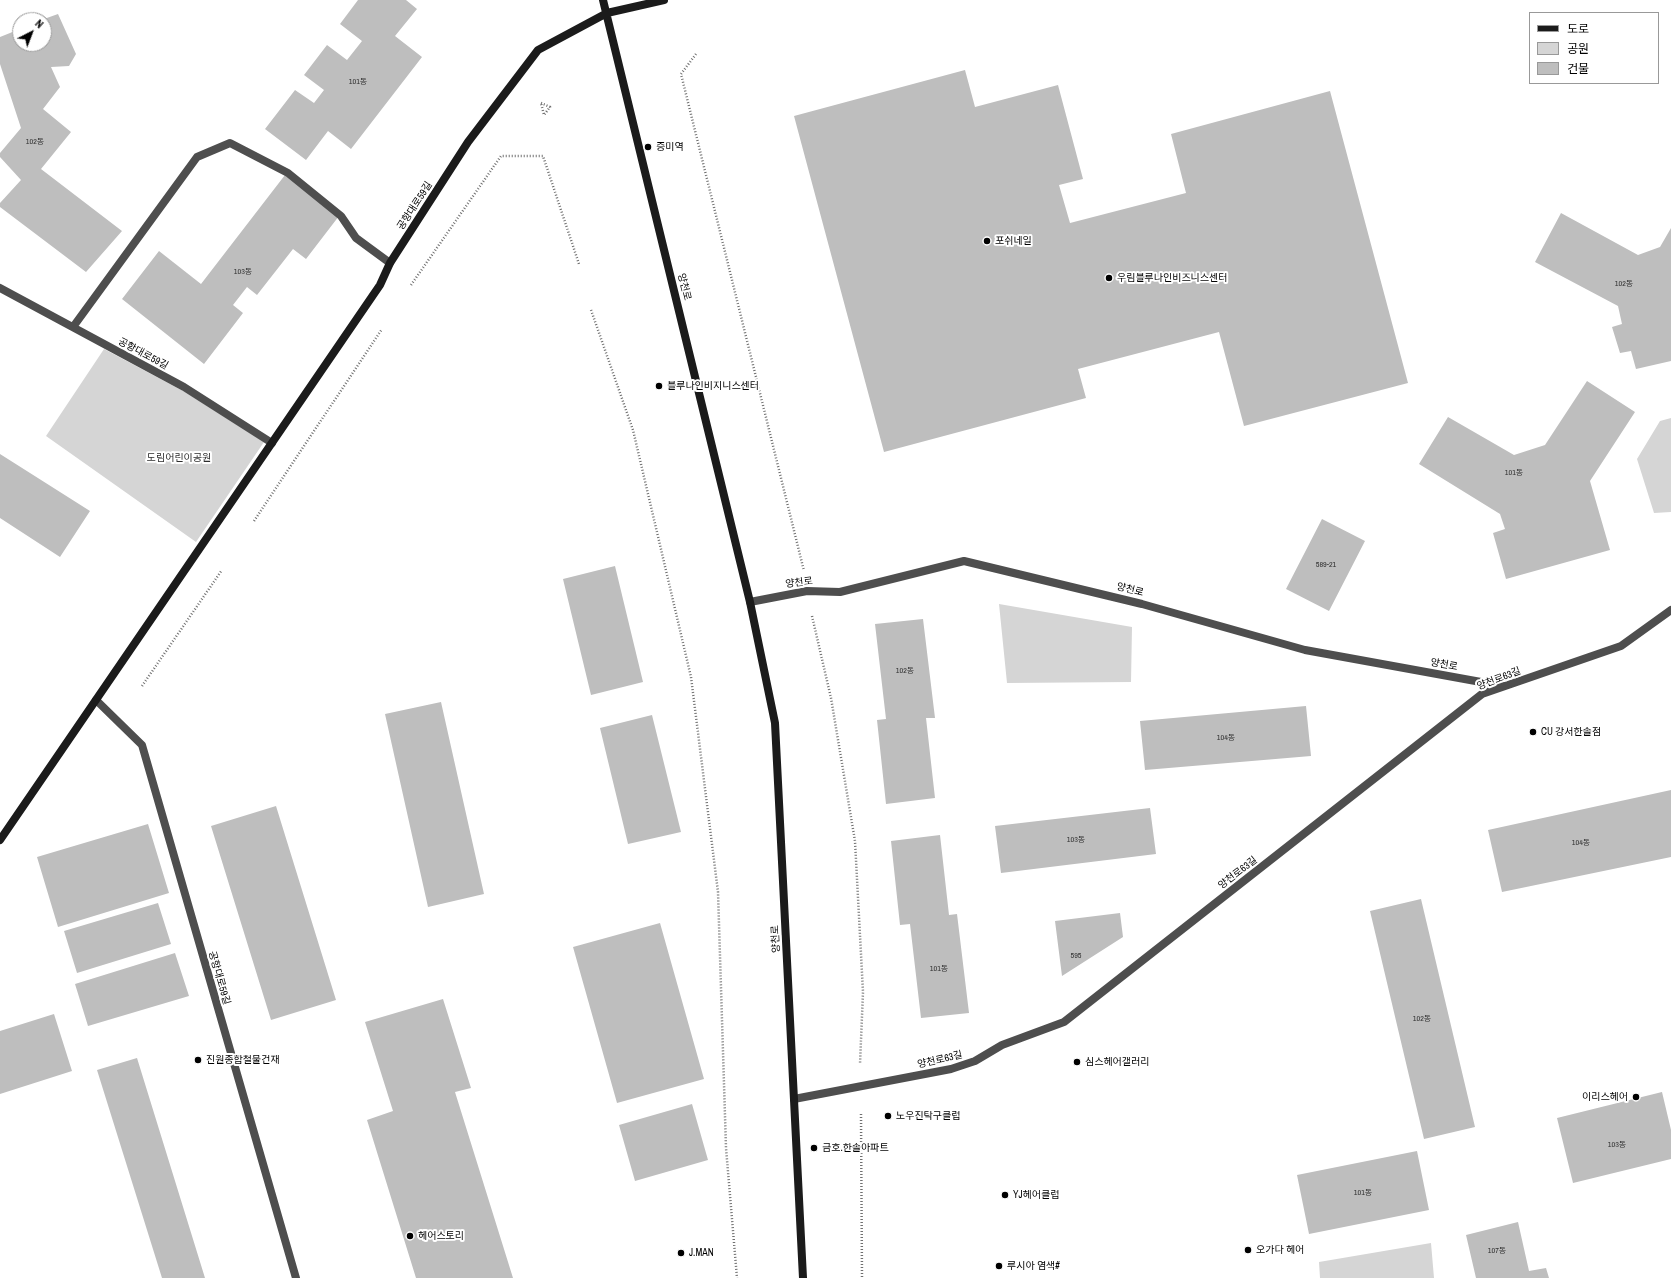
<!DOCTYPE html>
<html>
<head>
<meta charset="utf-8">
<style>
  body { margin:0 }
  #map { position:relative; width:1671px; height:1278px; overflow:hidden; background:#fff; font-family:"Archivo Narrow","Noto Sans KR",sans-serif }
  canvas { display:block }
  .legend { position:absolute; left:1529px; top:12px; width:130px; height:72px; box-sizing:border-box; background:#fff; border:1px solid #999; margin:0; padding:5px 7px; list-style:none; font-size:12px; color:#000 }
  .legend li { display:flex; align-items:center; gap:8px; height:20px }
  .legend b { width:20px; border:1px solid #999 }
  .north { position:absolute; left:12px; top:12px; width:40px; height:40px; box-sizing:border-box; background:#fff; border:1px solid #999; border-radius:50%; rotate:42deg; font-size:11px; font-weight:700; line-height:16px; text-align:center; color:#000 }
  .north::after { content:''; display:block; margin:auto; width:14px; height:18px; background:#000; clip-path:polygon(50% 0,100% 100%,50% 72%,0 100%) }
</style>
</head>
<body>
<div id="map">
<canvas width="1671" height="1278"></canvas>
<ul class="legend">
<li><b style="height:5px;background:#1b1b1b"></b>도로</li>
<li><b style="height:11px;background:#d5d5d5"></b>공원</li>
<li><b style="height:11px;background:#bebebe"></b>건물</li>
</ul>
<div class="north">N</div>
</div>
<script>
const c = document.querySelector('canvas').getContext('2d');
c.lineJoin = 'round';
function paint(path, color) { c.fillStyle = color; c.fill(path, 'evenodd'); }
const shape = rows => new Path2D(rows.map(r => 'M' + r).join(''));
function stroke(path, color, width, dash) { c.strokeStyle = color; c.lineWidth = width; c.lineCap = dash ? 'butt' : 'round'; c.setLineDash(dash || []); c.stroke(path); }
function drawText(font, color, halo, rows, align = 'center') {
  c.font = font + ' "Archivo Narrow","Noto Sans KR",sans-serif'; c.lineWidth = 4; c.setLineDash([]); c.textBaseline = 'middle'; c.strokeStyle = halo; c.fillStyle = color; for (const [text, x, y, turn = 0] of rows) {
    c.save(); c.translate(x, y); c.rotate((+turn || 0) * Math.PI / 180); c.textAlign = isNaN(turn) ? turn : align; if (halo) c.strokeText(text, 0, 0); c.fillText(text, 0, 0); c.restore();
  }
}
paint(shape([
  [104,349,185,392,264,442,196,542,46,436],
  [1671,418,1671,512,1654,513,1637,459,1660,421],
  [999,604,1132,627,1131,682,1007,683],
  [1431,1243,1434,1278,1320,1278,1319,1262]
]), '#d5d5d5');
paint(shape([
  [358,0,406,0,417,9,395,36,422,57,351,149,328,131,306,160,265,129,295,90,314,103,324,90,304,75,327,45,347,60,362,41,340,24],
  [58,14,76,54,69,66,51,67,60,87,43,109,71,132,41,169,122,231,86,272,0,207,0,203,21,180,0,157,0,153,21,128,0,64,0,37,20,29,20,44,44,44,44,19],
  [965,70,975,107,1058,85,1083,179,1059,185,1070,223,1186,193,1171,134,1330,91,1408,383,1244,426,1219,332,1078,369,1086,398,884,452,794,116],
  [285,175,339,216,306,259,293,249,257,295,247,287,233,305,243,313,204,364,122,299,159,251,201,284],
  [1561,213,1638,255,1660,247,1671,228,1671,361,1636,369,1631,351,1620,353,1612,327,1622,324,1618,306,1535,262],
  [1587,381,1635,412,1590,481,1610,550,1506,579,1493,533,1505,529,1500,514,1419,464,1448,417,1514,455,1545,445],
  [0,454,90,511,60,557,0,518],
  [1322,519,1365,541,1329,611,1286,589],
  [615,566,643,682,591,695,563,579],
  [923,619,935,718,926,718,935,798,886,804,877,720,886,719,875,624],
  [441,702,484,894,428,907,385,714],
  [1306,706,1311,756,1145,770,1140,721],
  [652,715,681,832,628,844,600,728],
  [1671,790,1671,857,1502,892,1488,830],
  [276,806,336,1000,271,1020,211,826],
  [1150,808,1156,854,1001,873,995,826],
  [148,824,169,893,58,927,37,857],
  [940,835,949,915,957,914,969,1013,921,1018,910,924,900,925,891,841],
  [1421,899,1475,1127,1424,1139,1370,911],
  [158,903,171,944,77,973,64,931],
  [1120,913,1123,937,1062,976,1055,921],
  [660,923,704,1079,617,1103,573,947],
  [175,953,189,996,88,1026,75,984],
  [443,999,471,1088,455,1092,513,1278,416,1278,367,1120,393,1111,365,1022],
  [54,1014,72,1071,0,1094,0,1031],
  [137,1058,205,1278,162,1278,97,1070],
  [1662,1092,1671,1130,1671,1159,1573,1183,1557,1118],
  [692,1104,708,1160,635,1181,619,1125],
  [1417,1151,1429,1210,1309,1234,1297,1175],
  [1518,1222,1529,1271,1546,1268,1549,1278,1476,1278,1466,1235]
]), '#bebebe');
stroke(shape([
  [696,54,681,74,804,571],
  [541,103,550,107,544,115,541,103],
  [411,285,501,156,543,156,579,264],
  [591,310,633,430,691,677,718,892,726,1148,737,1278],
  [254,521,382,329],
  [812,616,831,698,855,841,863,992,860,1064],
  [142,686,222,570],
  [861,1114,862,1278]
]), '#707070', 2.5, [1, 2]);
stroke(shape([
  [96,700,142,745,296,1278]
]), '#4e4e4e', 8);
stroke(shape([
  [0,288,184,387,272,443],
  [73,327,197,157,230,143,288,173,341,216,356,238,390,263],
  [750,602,807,591,840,592,964,561,1142,604,1305,650,1503,686],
  [794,1099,951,1069,975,1061,1002,1045,1064,1022,1482,694,1621,646,1671,610]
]), '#4e4e4e', 8);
stroke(shape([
  [603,0,750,602,775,723,803,1278],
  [0,840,380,285,390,263,468,142,538,50,607,13,664,0]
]), '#1b1b1b', 8);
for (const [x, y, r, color] of [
  [648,147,4,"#000"],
  [987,241,4,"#000"],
  [1109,278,4,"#000"],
  [659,386,4,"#000"],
  [1533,732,4,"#000"],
  [198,1060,4,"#000"],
  [1077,1062,4,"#000"],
  [1636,1097,4,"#000"],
  [888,1116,4,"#000"],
  [814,1148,4,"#000"],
  [1005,1195,4,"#000"],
  [410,1236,4,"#000"],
  [1248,1250,4,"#000"],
  [681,1253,4,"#000"],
  [999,1266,4,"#000"]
]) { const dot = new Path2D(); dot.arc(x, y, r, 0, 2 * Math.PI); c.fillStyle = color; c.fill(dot); stroke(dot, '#fff', 1.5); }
drawText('8px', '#303030', null, [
  ["101동",358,82],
  ["102동",35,142],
  ["103동",243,272],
  ["102동",1624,284],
  ["101동",1514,473],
  ["589-21",1326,565],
  ["102동",905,671],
  ["104동",1226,738],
  ["103동",1076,840],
  ["104동",1581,843],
  ["595",1076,956],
  ["101동",939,969],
  ["102동",1422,1019],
  ["103동",1617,1145],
  ["101동",1363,1193],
  ["107동",1497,1251]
]);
drawText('10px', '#000', '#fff', [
  ["증미역",656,147],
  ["포쉬네일",995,241],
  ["우림블루나인비즈니스센터",1117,278],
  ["블루나인비지니스센터",667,386],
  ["CU 강서한솔점",1541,732],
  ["진원종합철물건재",206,1060],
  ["심스헤어갤러리",1085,1062],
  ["이리스헤어",1628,1097,"right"],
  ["노우진탁구클럽",896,1116],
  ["금호.한솔아파트",822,1148],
  ["YJ헤어클럽",1013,1195],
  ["헤어스토리",418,1236],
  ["오가다 헤어",1256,1250],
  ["J.MAN",689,1253],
  ["루시아 염색#",1007,1266]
], 'left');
drawText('10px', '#000', '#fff', [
  ["공항대로59길",415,206,-57],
  ["양천로",684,287,76],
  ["공항대로59길",143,354,28],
  ["양천로",799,583,-7],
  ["양천로",1130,590,14],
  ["양천로",1444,665,10],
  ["양천로63길",1499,679,-21],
  ["양천로63길",1238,873,-38],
  ["양천로",776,939,-93],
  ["공항대로59길",219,978,74],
  ["양천로63길",940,1060,-13]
]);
drawText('10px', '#2c2c2c', '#fff', [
  ["도림어린이공원",179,458]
]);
</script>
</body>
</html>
